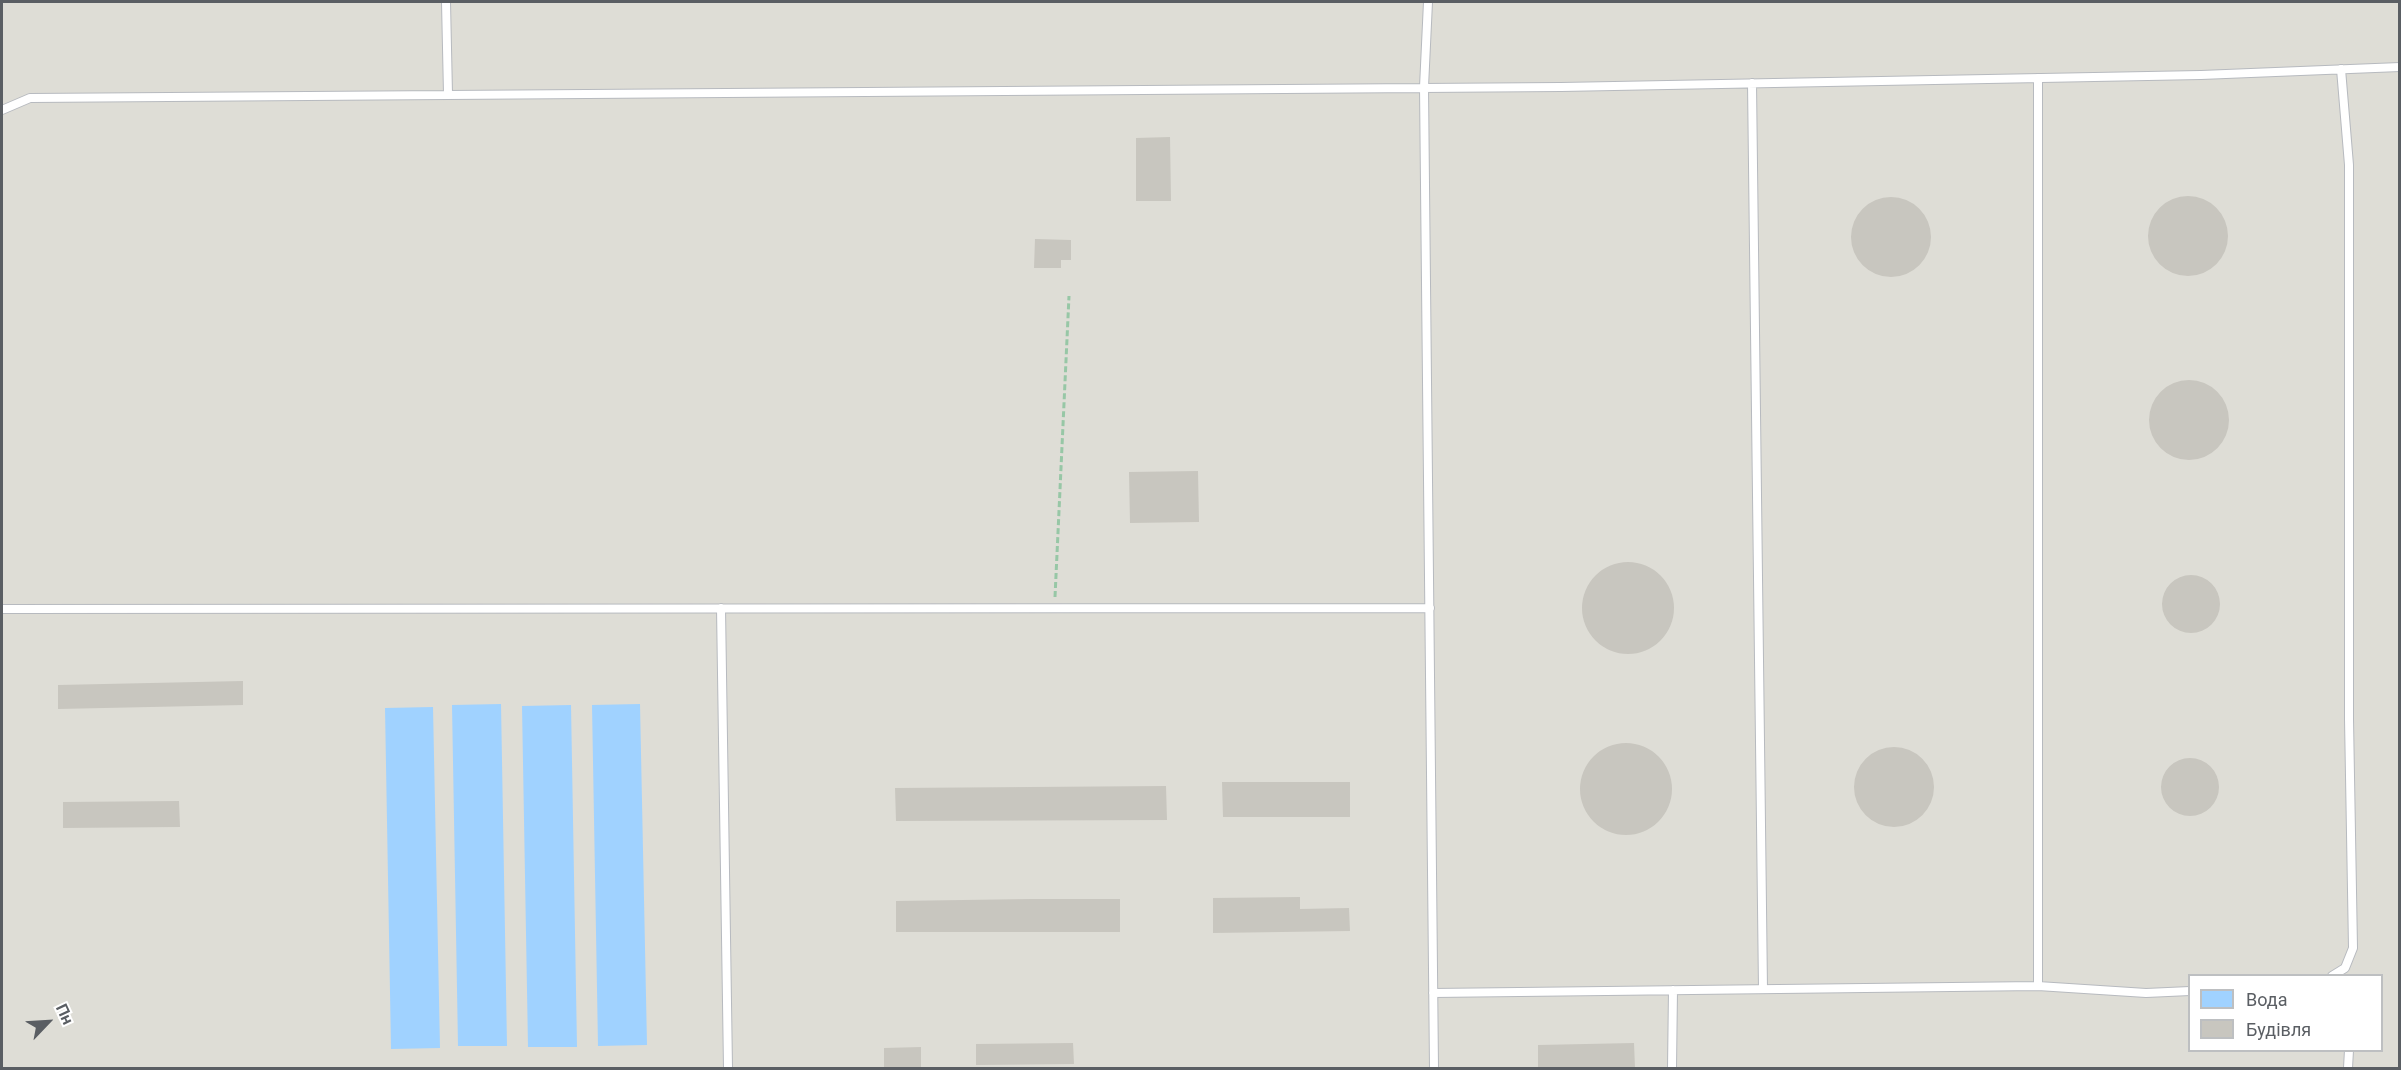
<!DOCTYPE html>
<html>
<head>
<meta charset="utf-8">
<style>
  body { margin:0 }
  #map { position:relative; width:2401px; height:1070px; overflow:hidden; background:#edebe2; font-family:Roboto,sans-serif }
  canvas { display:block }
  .frame { position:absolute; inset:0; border:3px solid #5a5e63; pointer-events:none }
  .legend { position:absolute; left:2188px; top:974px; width:195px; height:78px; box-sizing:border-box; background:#fff; border:2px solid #bdbfc1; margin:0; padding:8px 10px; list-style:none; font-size:18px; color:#5a5e63 }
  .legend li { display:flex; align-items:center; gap:12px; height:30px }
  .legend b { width:30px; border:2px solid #bdbfc1 }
  .north { position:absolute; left:18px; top:992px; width:60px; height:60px; -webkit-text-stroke:4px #fff; paint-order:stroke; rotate:65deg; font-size:16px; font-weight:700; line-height:24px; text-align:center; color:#5a5e63 }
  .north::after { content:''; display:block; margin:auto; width:21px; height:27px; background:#5a5e63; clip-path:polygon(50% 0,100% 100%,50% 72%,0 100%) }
</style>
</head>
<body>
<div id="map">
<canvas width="2401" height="1070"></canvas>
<div class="frame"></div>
<ul class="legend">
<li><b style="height:16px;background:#a0d2ff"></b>Вода</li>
<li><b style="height:16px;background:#c8c6bf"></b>Будівля</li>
</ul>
<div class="north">Пн</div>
</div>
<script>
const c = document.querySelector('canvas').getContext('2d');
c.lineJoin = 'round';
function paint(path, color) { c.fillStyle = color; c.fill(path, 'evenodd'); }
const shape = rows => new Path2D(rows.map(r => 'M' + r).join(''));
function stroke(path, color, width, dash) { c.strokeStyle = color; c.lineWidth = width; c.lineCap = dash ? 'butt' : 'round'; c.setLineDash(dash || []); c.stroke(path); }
paint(shape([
  [2,2,2399,2,2399,1068,2,1068],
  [2190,976,2382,976,2382,1050,2190,1050]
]), '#deddd6');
paint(shape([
  [501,704,507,1046,458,1046,452,705],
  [640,704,647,1045,598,1046,592,705],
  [571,705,577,1047,528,1047,522,706],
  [433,707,440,1048,391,1049,385,708]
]), '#a0d2ff');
paint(shape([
  [1170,137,1171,201,1136,201,1136,138],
  '2148 236a40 40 0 1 1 80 0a40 40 0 1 1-80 0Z',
  '1851 237a40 40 0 1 1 80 0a40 40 0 1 1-80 0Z',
  [1035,239,1071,240,1071,260,1061,260,1061,268,1034,268],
  '2149 420a40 40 0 1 1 80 0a40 40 0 1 1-80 0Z',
  [1198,471,1199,522,1130,523,1129,472],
  '1582 608a46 46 0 1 1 92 0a46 46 0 1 1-92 0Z',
  '2162 604a29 29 0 1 1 58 0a29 29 0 1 1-58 0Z',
  [243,681,243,705,58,709,58,685],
  '1580 789a46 46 0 1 1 92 0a46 46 0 1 1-92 0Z',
  '1854 787a40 40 0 1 1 80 0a40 40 0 1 1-80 0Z',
  '2161 787a29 29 0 1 1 58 0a29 29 0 1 1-58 0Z',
  [1222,782,1350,782,1350,817,1223,817],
  [1166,786,1167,820,896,821,895,788],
  [179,801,180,827,63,828,63,802],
  [1300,897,1300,909,1349,908,1350,931,1213,933,1213,898],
  [1030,899,1120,899,1120,932,896,932,896,901],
  [1073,1043,1074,1064,976,1065,976,1044],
  [1634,1043,1635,1068,1538,1068,1538,1045],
  [921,1047,921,1068,884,1068,884,1048]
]), '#c8c6bf');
const service = shape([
  [446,2,448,94],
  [1428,2,1424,87,1434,1068],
  [2038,78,2038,986,2146,993,2190,991],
  [1752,83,1763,989],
  [2,110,30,98,1561,87,2201,75,2400,67],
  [721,608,728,1068],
  [2,609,1430,608],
  [2332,976,2345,968,2353,948,2349,719,2349,165,2341,69],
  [1433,993,2038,986],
  [1672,1068,1673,990],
  [2348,1068,2349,1050]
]);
stroke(service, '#b7babf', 10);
stroke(shape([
  [1055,597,1069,296]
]), '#97c7a6', 3, [6, 3]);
stroke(service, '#fff', 8);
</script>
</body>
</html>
